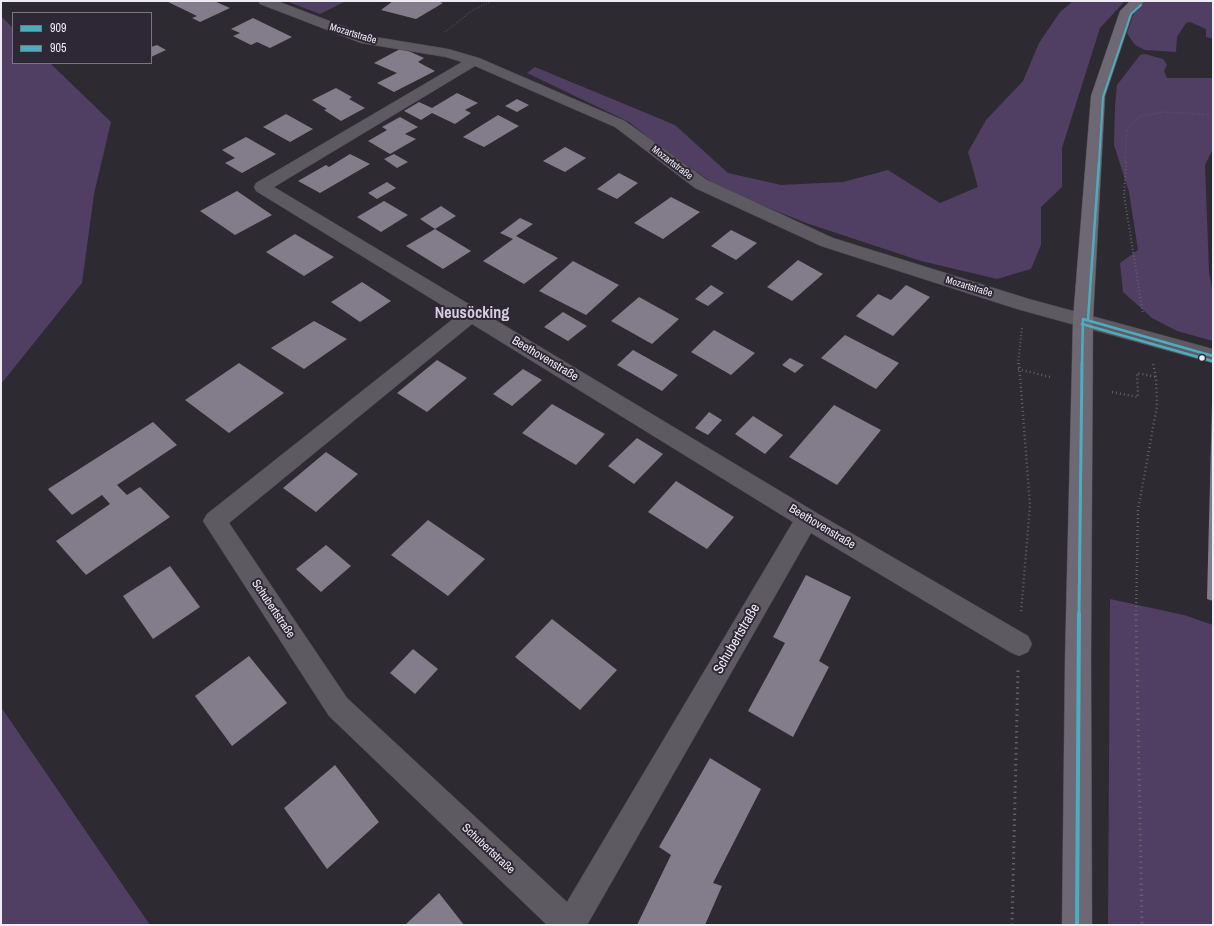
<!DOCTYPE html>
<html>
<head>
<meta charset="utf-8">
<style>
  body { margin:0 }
  #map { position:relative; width:1214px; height:926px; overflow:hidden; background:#2e2a32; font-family:"Archivo Narrow",sans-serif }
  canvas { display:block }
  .frame { position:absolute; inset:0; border:2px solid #efebf5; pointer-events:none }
  .legend { position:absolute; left:12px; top:12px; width:140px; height:52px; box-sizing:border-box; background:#2e2736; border:1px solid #7b7582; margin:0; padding:5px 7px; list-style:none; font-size:12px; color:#efebf5 }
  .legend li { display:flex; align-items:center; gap:8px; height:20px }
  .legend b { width:20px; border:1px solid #7b7582 }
</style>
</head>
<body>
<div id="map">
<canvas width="1214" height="926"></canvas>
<div class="frame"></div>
<ul class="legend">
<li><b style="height:5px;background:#4dadc0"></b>909</li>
<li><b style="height:5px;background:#4dadc0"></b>905</li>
</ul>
</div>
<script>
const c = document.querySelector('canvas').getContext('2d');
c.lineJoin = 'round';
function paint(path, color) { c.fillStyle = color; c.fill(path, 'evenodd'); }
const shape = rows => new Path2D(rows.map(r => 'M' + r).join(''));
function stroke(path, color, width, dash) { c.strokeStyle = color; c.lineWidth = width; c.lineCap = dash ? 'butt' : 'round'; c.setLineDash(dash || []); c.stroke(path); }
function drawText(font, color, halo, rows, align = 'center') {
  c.font = font + ' "Archivo Narrow",sans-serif'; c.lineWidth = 4; c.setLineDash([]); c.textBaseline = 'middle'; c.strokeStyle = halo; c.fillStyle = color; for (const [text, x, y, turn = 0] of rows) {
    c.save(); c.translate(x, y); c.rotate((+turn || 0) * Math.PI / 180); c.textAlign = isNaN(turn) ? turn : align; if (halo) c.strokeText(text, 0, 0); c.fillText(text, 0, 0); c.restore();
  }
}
paint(shape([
  [286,1,346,1,320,14],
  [1073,1,1125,1,1100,28,1062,148,1062,187,1041,207,1041,245,1031,269,997,279,921,261,806,223,720,188,654,142,629,122,527,73,535,67,675,125,728,173,781,185,843,182,888,170,940,203,978,187,968,152,986,120,1023,81,1039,43,1060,12],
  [1140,1,1213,1,1213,39,1206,37,1206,29,1190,22,1186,23,1177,37,1176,52,1145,50,1135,45,1127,33,1136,6],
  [1,16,13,28,13,63,50,63,111,122,94,194,82,283,1,384],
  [1145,54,1163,59,1167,65,1164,71,1167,78,1213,78,1213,149,1205,165,1209,272,1213,293,1213,341,1177,331,1152,318,1123,292,1120,263,1138,250,1129,192,1114,145,1115,105,1117,85,1140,55],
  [1110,599,1184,615,1213,625,1213,925,1108,925],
  [1,707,150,925,1,925]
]), '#503e63');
paint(shape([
  [166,1,214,1,230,8,200,22,192,18,197,16],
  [393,1,437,1,443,3,416,19,381,10],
  [253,18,292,37,270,48,257,42,251,45,233,36,240,33,231,29],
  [157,45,166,50,151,57,151,47],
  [400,49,404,49,424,58,418,62,435,71,394,92,377,83,397,73,374,63],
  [336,88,352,97,349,99,365,108,341,121,324,110,327,109,312,100],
  [457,93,478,103,465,110,471,113,455,124,432,113,421,120,404,111,419,102,432,108],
  [517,99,529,105,517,112,505,106],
  [286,114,313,129,290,142,263,127],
  [498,115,519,126,484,147,463,137],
  [400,117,418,127,405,134,416,139,390,154,368,141,387,130,382,127],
  [246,137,276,154,242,173,225,163,235,158,222,150],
  [565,147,586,158,565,172,543,161],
  [350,154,370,164,320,193,298,181,326,165,329,167],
  [394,154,408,162,397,168,384,159],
  [619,173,638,183,617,199,597,189],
  [387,182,396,188,377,199,368,193],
  [237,191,272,215,235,235,200,211],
  [671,197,700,212,663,239,634,223],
  [384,201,408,215,381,232,357,217],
  [441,206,456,216,435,229,420,219],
  [520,218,533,224,516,236,558,258,524,284,483,261,513,239,500,233],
  [435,229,471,251,443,269,406,246],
  [731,230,757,243,736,260,711,246],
  [295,234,334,257,304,276,266,252],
  [798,260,823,274,792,301,767,287],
  [573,261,619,285,586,315,539,291],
  [362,282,391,301,360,322,331,302],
  [711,285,724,293,708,306,695,299],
  [906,285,930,297,893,336,856,316,878,294,891,300],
  [639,297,679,319,652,344,611,321],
  [563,312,587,326,568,341,544,327],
  [314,321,347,339,304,369,271,348],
  [714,330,755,353,731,375,691,352],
  [845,335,899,363,876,389,821,358],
  [633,350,678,375,662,391,617,365],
  [790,358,804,365,795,373,782,365],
  [437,360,467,378,427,412,397,393],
  [239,363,284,393,229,433,185,400],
  [523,369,542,380,512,406,493,394],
  [1212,403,1213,403,1213,601,1207,599],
  [552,404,605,434,576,465,522,433],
  [834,405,881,430,837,485,789,457],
  [709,412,722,420,708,435,695,428],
  [753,416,783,435,765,454,735,434],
  [153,422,177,445,117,485,127,495,140,487,170,517,86,575,56,541,110,504,102,495,72,515,48,489],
  [637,438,663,454,634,484,608,466],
  [326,452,358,474,316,512,283,488],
  [676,481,734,517,707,549,648,512],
  [428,520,485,559,448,596,391,555],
  [326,545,351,566,321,592,296,569],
  [170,566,200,607,153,639,123,596],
  [806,575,851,597,819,661,829,667,793,737,748,711,785,643,773,637],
  [552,619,617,670,580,710,515,657],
  [413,649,438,669,415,694,390,673],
  [249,656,287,703,232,746,195,696],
  [710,758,761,789,713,883,722,886,705,925,637,925,671,855,659,847],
  [335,765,379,822,327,869,284,808],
  [439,893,464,925,405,925]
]), '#837c8b');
const minor = shape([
  [258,1,277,1,369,36,448,49,479,58,625,121,707,180,833,238,1029,299,1213,349,1213,363,1017,309,821,246,695,188,615,127,475,66,274,187,815,512,1028,636,1032,644,1028,652,1019,656,1010,652,811,533,587,925,547,925,329,716,203,521,207,514,458,315,256,191,254,187,256,183,462,62,446,57,361,43,260,4,258,1],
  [472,324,793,522,567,902,347,698,229,523,472,324]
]);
const primary = shape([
  [1130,1,1145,1,1133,12,1105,96,1093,319,1091,658,1092,925,1062,925,1065,658,1073,319,1091,96,1120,11,1130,1]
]);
stroke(minor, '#4a474e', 1);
stroke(primary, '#4a474e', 1);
stroke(shape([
  [445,32,473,10,492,1],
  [1125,163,1127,129,1140,116,1165,112,1213,115]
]), '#636067', 1.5, [0.5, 2]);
stroke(shape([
  [1126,162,1124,195,1143,314],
  [1018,364,1022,327]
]), '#636067', 2, [1, 2.5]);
stroke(shape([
  [1019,363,1030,505,1021,613],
  [1018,369,1050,377],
  [1112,392,1138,397,1137,373,1156,377],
  [1136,615,1138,510,1157,406,1156,377,1153,364]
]), '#636067', 2.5, [1, 3]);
stroke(shape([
  [1136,614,1142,925],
  [1012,925,1018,670]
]), '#636067', 3, [1.5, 4]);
paint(minor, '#5e5a61');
paint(primary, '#6d6873');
stroke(shape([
  [1083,319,1213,356],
  [1082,364,1083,319]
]), '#4dadc0', 2.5);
stroke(shape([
  [1079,615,1082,363]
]), '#4dadc0', 3);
stroke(shape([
  [1077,925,1079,614]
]), '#4dadc0', 4);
stroke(shape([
  [1099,163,1103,97,1131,14,1141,5]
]), '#4dadc0', 2);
stroke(shape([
  [1088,319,1099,162],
  [1082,324,1212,361]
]), '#4dadc0', 2.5);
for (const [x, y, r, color] of [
  [1202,358,3.5,"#efebf5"]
]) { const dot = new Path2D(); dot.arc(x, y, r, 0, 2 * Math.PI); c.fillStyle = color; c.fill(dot); stroke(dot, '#2e2736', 1.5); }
drawText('10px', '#efebf5', '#2e2736', [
  ["Mozartstraße",353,34,17],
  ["Mozartstraße",672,163,37],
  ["Mozartstraße",969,287,17]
]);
drawText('12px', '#efebf5', '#2e2736', [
  ["Beethovenstraße",545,359,31],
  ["Beethovenstraße",822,527,31],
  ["Schubertstraße",273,609,56],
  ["Schubertstraße",488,849,43]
]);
drawText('14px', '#efebf5', '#2e2736', [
  ["Schubertstraße",737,639,-60]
]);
drawText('bold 16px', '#d5cce0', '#2e2736', [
  ["Neusöcking",472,314]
]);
</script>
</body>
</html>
